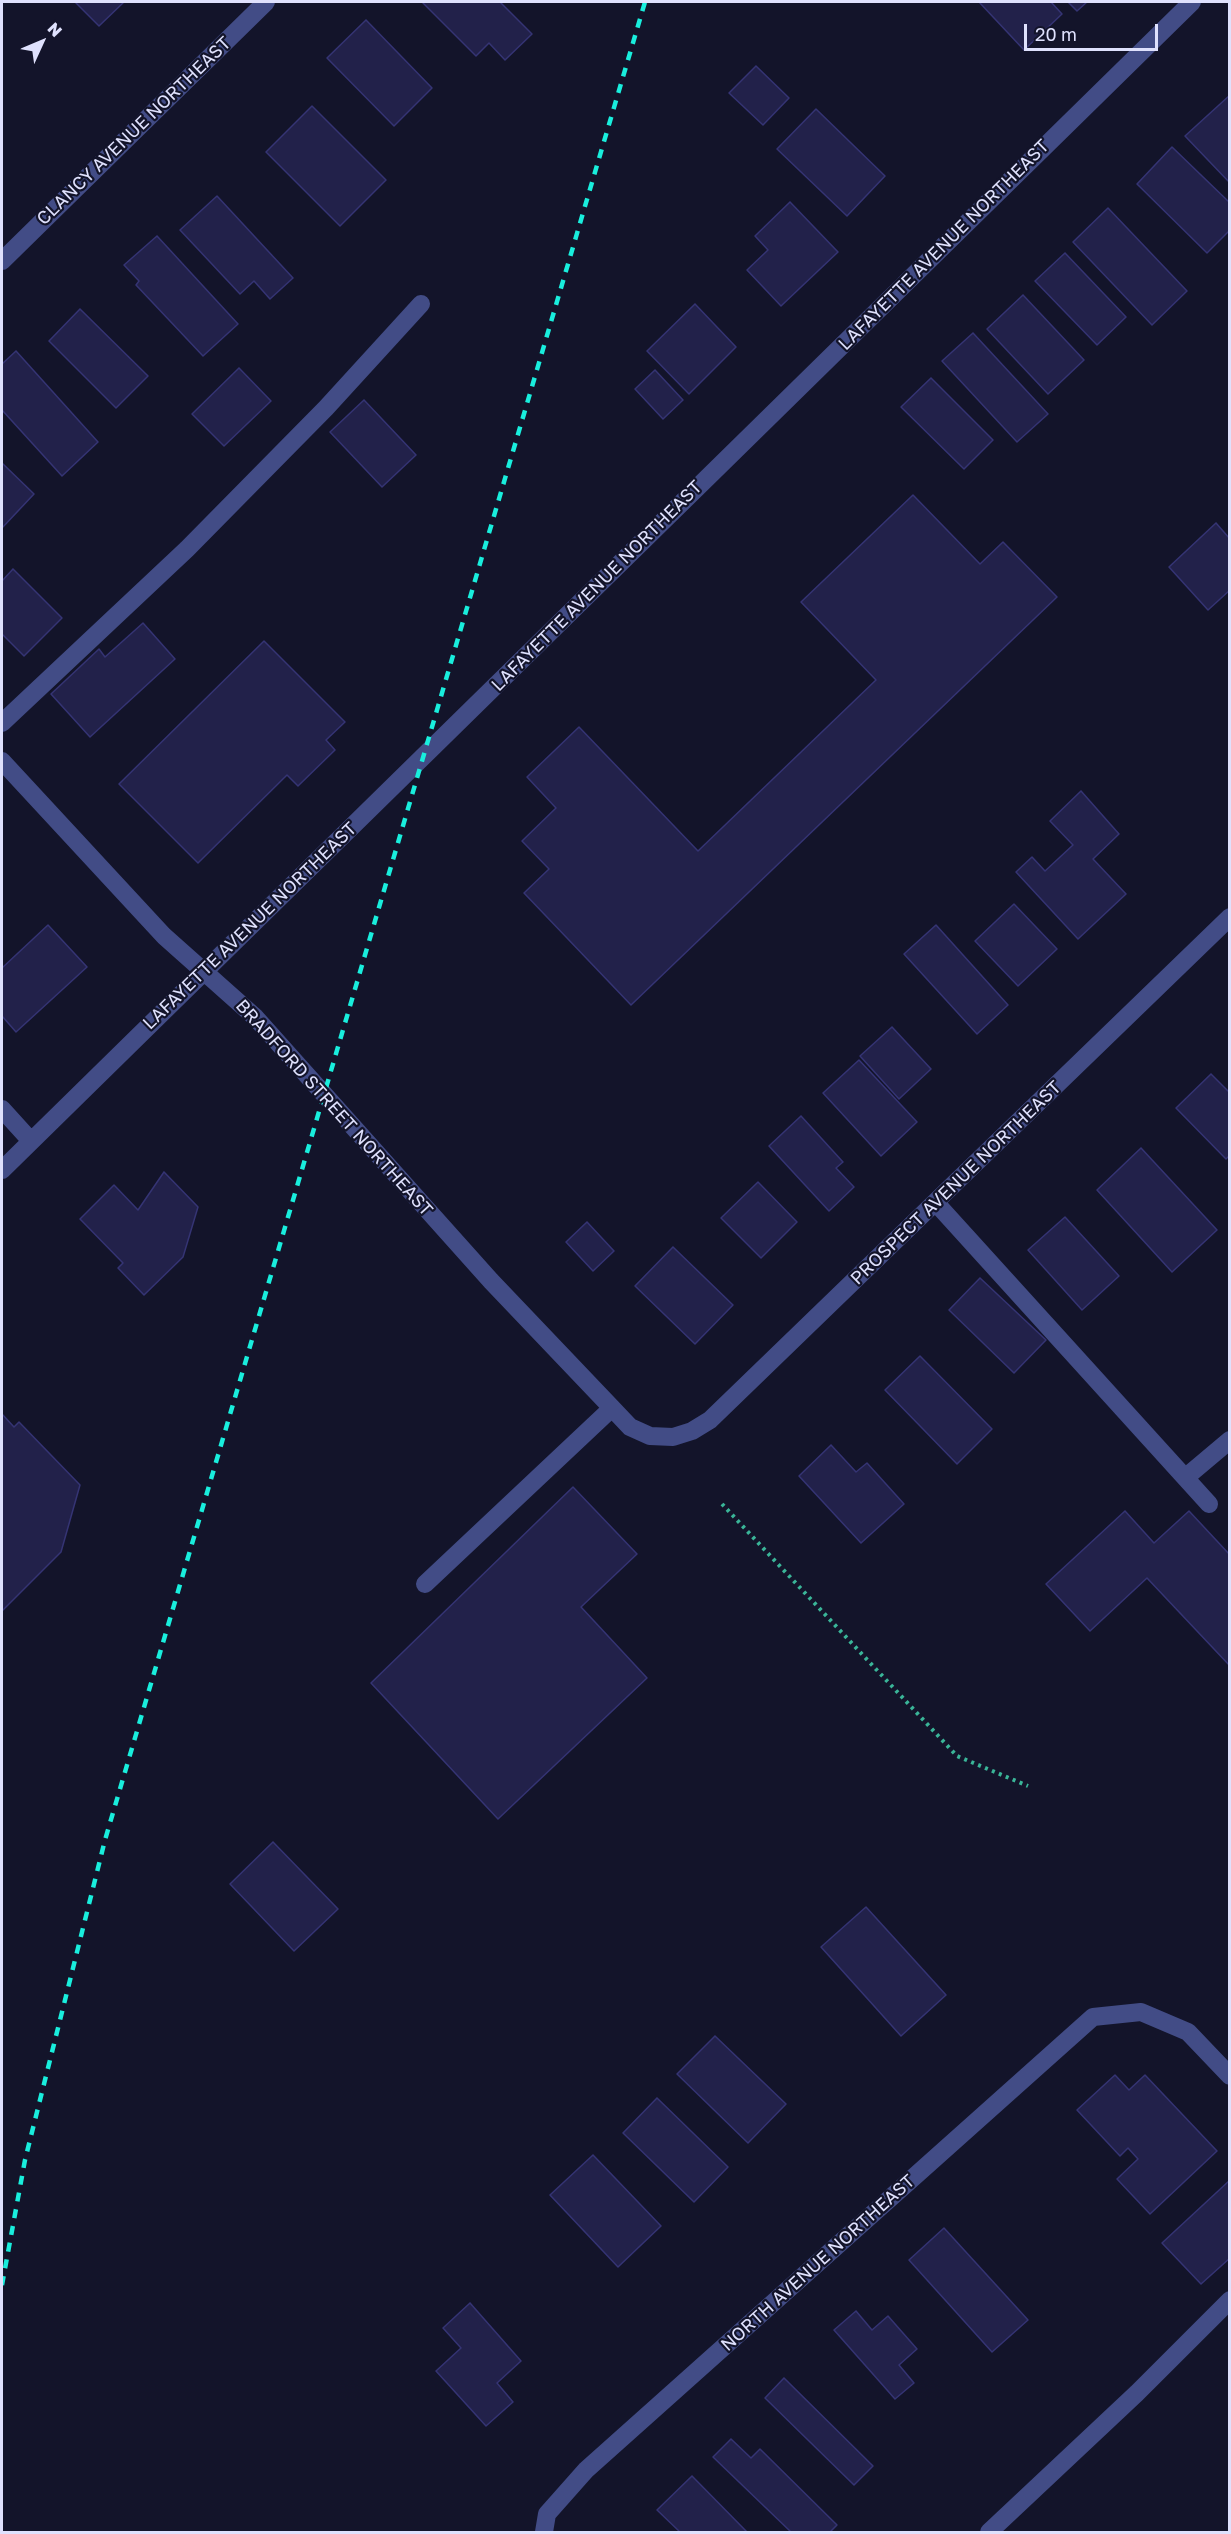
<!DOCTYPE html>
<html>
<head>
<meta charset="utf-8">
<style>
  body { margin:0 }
  #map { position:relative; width:1231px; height:2534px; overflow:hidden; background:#13142a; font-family:"Golos Text",sans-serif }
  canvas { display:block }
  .frame { position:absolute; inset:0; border:3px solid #dfe1fd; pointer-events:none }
  .north { position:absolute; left:12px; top:12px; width:60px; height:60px; -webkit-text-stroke:4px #13142a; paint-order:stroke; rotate:46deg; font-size:16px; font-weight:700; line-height:24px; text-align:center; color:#dfe1fd }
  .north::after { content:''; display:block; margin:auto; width:21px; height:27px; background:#dfe1fd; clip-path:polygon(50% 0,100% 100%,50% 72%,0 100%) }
  .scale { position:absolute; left:1024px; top:24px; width:134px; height:27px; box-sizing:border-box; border:3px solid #dfe1fd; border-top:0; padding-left:8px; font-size:18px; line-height:21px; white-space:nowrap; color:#dfe1fd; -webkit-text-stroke:4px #13142a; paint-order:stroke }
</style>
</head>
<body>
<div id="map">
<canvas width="1231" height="2534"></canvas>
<div class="frame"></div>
<div class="north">N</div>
<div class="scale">20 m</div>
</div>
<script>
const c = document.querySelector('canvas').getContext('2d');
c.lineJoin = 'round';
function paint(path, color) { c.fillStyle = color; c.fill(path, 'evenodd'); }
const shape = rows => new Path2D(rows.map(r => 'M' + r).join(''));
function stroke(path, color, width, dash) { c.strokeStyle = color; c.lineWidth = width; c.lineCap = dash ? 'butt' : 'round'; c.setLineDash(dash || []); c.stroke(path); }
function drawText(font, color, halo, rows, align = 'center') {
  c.font = font + ' "Golos Text",sans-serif'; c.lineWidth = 4.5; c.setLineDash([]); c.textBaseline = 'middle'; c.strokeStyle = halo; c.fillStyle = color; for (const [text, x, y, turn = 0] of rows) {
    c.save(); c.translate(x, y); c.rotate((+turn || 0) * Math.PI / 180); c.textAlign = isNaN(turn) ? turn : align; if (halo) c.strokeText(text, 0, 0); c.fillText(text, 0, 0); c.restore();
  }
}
const building = shape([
  [75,2,124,2,99,26,75,2],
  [422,2,500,2,532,34,505,60,489,43,476,56,422,2],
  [979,2,1051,2,1062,14,1024,50,979,2],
  [1068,2,1087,2,1077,11,1068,2],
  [366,20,432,88,394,126,327,58,366,20],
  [756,66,789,98,763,125,729,93,756,66],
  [1230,95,1230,183,1185,136,1230,95],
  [312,106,386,180,340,226,266,152,312,106],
  [816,109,885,176,847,216,777,149,816,109],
  [1172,147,1230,203,1230,230,1207,253,1137,184,1172,147],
  [217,196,293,278,270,299,254,281,240,294,180,230,217,196],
  [790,202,838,252,781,306,747,270,768,250,755,236,790,202],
  [1108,208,1187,291,1152,325,1073,242,1108,208],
  [157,236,238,324,203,356,136,285,139,281,124,265,157,236],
  [1065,253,1126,317,1097,345,1035,281,1065,253],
  [1023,295,1084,360,1048,394,987,329,1023,295],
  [695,304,736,347,689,394,647,351,695,304],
  [80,309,148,376,116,408,49,341,80,309],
  [973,333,1048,414,1017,442,942,361,973,333],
  [16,351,98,442,62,476,2,410,2,364,16,351],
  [239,368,271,401,224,446,192,414,239,368],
  [655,370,683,400,663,419,635,389,655,370],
  [931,378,993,440,964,469,901,407,931,378],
  [364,400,416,455,382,487,330,432,364,400],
  [2,463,34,494,2,528,2,463],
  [913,495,980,564,1003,542,1057,597,631,1005,524,893,549,869,522,841,556,808,527,777,579,727,698,851,876,680,801,602,913,495],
  [1216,523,1230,539,1230,590,1208,610,1169,567,1216,523],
  [13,569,62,618,24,656,2,634,2,581,13,569],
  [143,623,175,659,90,737,51,694,99,649,105,657,143,623],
  [264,641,345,722,326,740,335,750,298,786,287,775,198,863,119,784,264,641],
  [1081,791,1119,834,1093,859,1126,894,1078,939,1016,872,1032,857,1045,871,1073,845,1050,821,1081,791],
  [1014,904,1057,949,1018,986,975,941,1014,904],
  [48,925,87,967,16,1032,2,1016,2,968,48,925],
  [936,925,1008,1005,977,1034,904,954,936,925],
  [892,1027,931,1069,899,1099,860,1056,892,1027],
  [859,1060,917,1122,881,1156,823,1093,859,1060],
  [1211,1074,1230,1093,1230,1155,1226,1159,1176,1108,1211,1074],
  [801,1116,843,1162,836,1168,854,1187,829,1211,769,1146,801,1116],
  [1141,1148,1217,1230,1172,1272,1097,1190,1141,1148],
  [164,1172,198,1207,183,1257,144,1295,118,1268,123,1263,80,1219,114,1185,138,1210,164,1172],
  [758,1182,797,1222,761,1258,721,1218,758,1182],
  [1065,1217,1119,1276,1082,1310,1028,1250,1065,1217],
  [587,1222,614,1251,593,1271,566,1242,587,1222],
  [673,1247,733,1305,695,1344,635,1286,673,1247],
  [980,1278,1046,1340,1014,1373,949,1310,980,1278],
  [920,1356,992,1429,957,1464,885,1390,920,1356],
  [2,1414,14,1427,19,1422,80,1485,61,1552,2,1611,2,1414],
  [831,1445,856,1472,867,1463,904,1504,861,1543,799,1476,831,1445],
  [573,1487,637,1554,581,1607,647,1678,498,1819,371,1683,573,1487],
  [1125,1511,1154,1543,1189,1511,1230,1555,1230,1666,1147,1578,1090,1631,1046,1584,1125,1511],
  [273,1842,338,1909,294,1951,230,1884,273,1842],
  [866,1907,946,1995,901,2036,821,1947,866,1907],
  [715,2036,786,2104,748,2143,677,2074,715,2036],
  [1115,2075,1129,2090,1145,2075,1217,2151,1150,2214,1117,2179,1138,2159,1128,2148,1120,2156,1077,2110,1115,2075],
  [657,2098,728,2167,694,2202,623,2133,657,2098],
  [593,2155,661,2226,618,2267,550,2195,593,2155],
  [1230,2180,1230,2258,1201,2284,1162,2243,1230,2180],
  [944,2228,1028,2320,992,2352,909,2260,944,2228],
  [470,2303,521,2361,497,2383,513,2402,486,2426,436,2371,461,2348,443,2328,470,2303],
  [856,2311,872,2330,888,2316,917,2349,899,2365,914,2383,895,2399,834,2330,856,2311],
  [784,2378,873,2466,854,2485,765,2398,784,2378],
  [731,2439,751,2458,760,2449,837,2525,830,2532,791,2532,713,2457,731,2439],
  [692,2476,747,2532,680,2532,657,2510,692,2476]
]);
paint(building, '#22214a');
stroke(building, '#353474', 1.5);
stroke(shape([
  [722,1504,957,1756,1028,1786]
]), '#3ab598', 4, [3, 4.5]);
stroke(shape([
  [2,261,266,2],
  [2,723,187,549,326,408,421,304],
  [2,761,164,936,255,1017,491,1281,612,1408,630,1427,650,1436,673,1437,692,1431,710,1420,1230,917],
  [2,1109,31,1141],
  [2,1170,1192,2],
  [936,1203,1209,1504],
  [1186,1477,1230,1440],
  [425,1584,612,1408],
  [544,2532,547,2514,586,2470,1093,2017,1141,2012,1188,2032,1230,2076],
  [989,2532,1137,2393,1230,2300]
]), '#424c86', 18);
stroke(shape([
  [2,2285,25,2160,105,1840,645,2]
]), '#19eedd', 4.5, [9, 8]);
drawText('18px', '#dfe1fd', '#13142a', [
  ["CLANCY AVENUE NORTHEAST",134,131,-44],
  ["LAFAYETTE AVENUE NORTHEAST",944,245,-45],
  ["LAFAYETTE AVENUE NORTHEAST",597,586,-45],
  ["LAFAYETTE AVENUE NORTHEAST",250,926,-44],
  ["BRADFORD STREET NORTHEAST",334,1108,48],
  ["PROSPECT AVENUE NORTHEAST",956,1183,-44],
  ["NORTH AVENUE NORTHEAST",818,2263,-42]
]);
</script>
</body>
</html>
